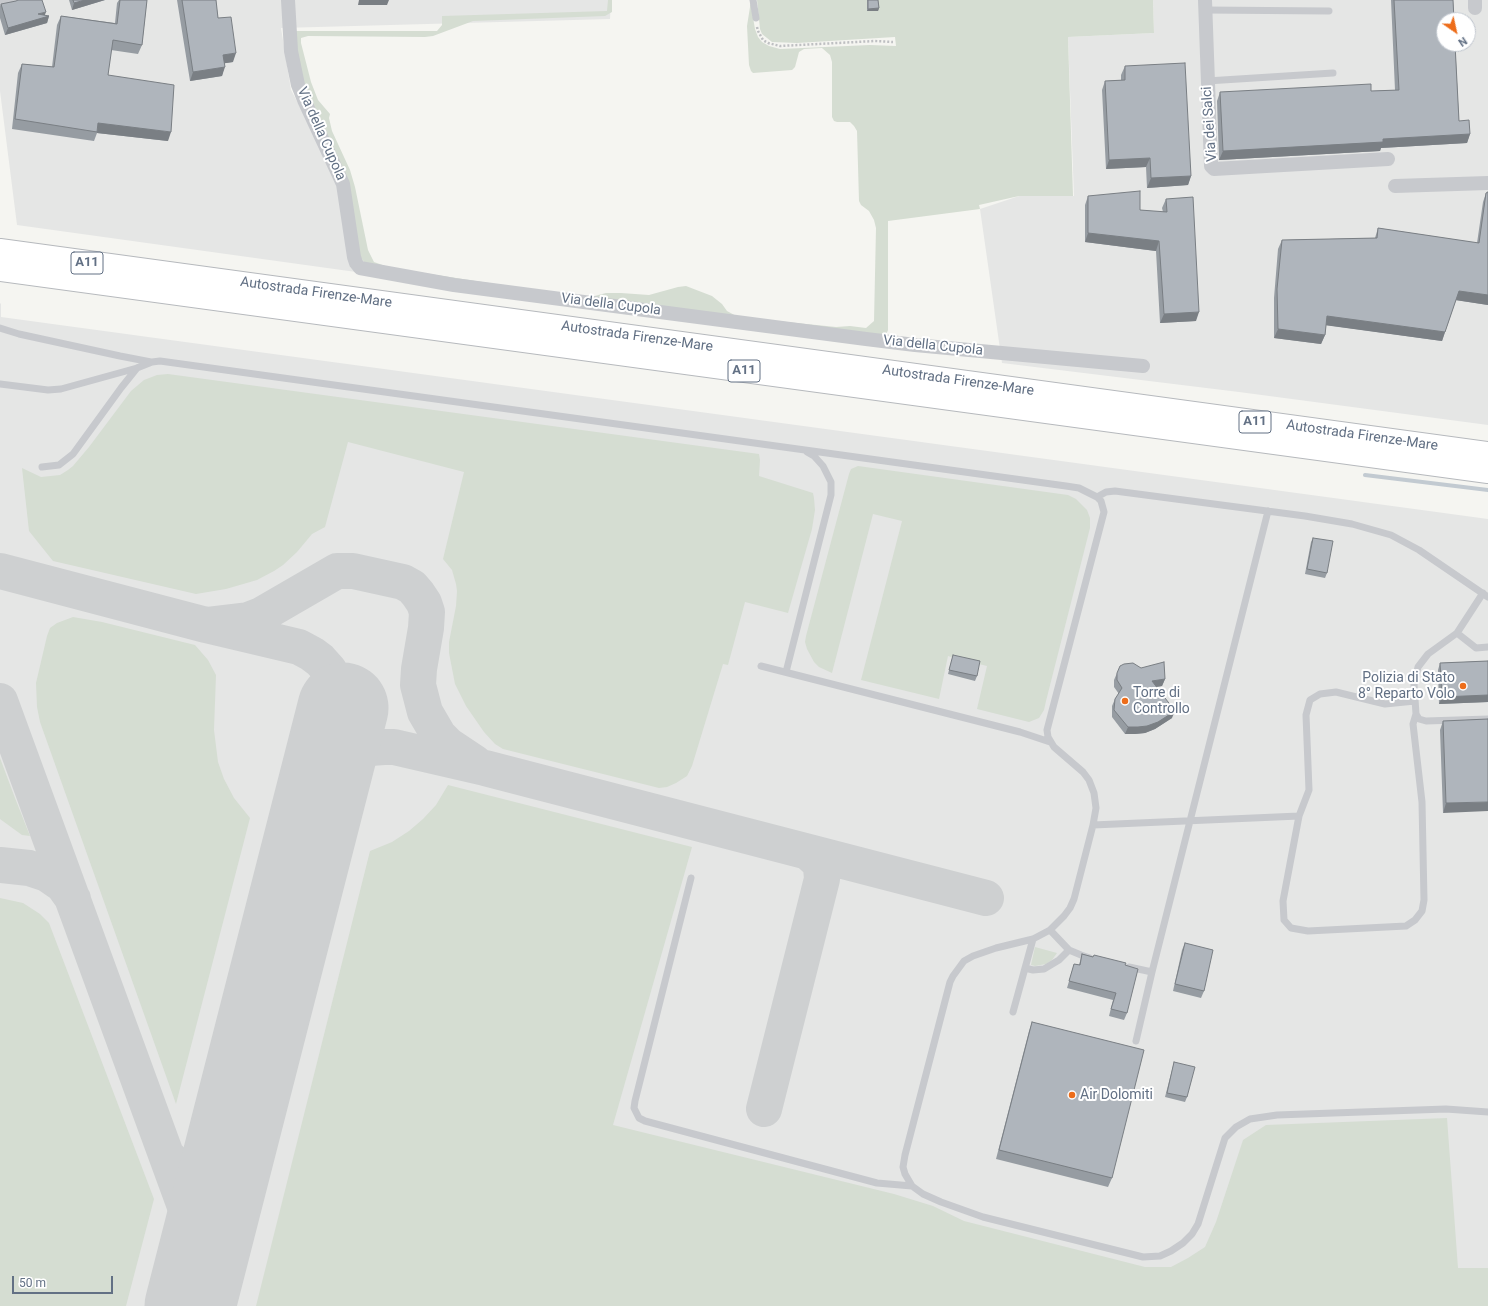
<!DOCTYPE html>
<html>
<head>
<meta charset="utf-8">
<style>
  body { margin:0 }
  #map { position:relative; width:1488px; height:1306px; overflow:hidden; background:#f5f5f1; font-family:Roboto,sans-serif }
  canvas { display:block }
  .north { position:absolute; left:1436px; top:12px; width:40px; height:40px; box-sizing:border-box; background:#fff; border:1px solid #c0c6ce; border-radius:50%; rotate:146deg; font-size:11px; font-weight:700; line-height:16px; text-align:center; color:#627084 }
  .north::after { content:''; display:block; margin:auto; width:14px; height:18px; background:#ed6d1a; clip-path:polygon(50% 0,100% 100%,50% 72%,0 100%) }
  .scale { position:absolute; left:12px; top:1276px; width:101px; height:18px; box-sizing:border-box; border:2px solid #627084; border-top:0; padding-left:5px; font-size:12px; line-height:14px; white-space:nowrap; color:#627084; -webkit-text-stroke:3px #fff; paint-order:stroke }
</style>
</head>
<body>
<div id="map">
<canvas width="1488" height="1306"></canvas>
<div class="north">N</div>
<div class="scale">50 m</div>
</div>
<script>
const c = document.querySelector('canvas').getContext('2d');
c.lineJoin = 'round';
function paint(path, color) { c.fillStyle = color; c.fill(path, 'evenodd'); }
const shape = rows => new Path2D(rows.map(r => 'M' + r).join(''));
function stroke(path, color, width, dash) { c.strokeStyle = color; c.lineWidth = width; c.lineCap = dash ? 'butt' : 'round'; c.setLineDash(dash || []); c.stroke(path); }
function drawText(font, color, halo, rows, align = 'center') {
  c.font = font + ' Roboto,sans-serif'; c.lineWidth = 4; c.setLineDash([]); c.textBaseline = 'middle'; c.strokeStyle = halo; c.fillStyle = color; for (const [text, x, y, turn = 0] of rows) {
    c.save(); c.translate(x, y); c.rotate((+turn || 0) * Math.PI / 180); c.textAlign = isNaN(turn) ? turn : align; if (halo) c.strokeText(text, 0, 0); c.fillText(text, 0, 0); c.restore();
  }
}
paint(shape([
  [0,0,611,0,610,19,281,28,291,90,336,175,356,272,17,225,0,91],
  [1153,0,1488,0,1488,425,1239,392,1002,363,980,209,1019,196,1074,196,1068,37,1154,33],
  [1444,20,1468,20,1468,44,1444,44],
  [0,303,1,304,1,317,1488,519,1488,1306,0,1306]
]), '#e5e6e5');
paint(shape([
  [608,0,612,0,612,12,605,16,473,21,433,36,425,37,308,36,301,38,301,43,311,82,318,100,330,114,329,118,332,131,350,170,355,187,368,250,374,262,391,268,587,298,606,293,621,293,649,295,678,287,686,286,712,296,722,304,727,311,738,317,836,327,850,326,866,328,874,321,876,228,874,220,869,211,861,205,859,201,857,131,854,126,850,122,837,122,834,121,832,117,832,62,830,55,822,48,804,49,799,52,795,67,792,70,753,73,751,71,749,65,747,26,750,7,750,0,755,29,758,37,762,42,769,46,780,49,870,45,896,46,895,37,797,43,772,42,762,34,760,29,757,0,1153,0,1154,33,1068,37,1073,196,1019,196,979,205,980,209,888,221,888,330,886,335,879,336,823,330,706,314,619,304,478,285,386,271,375,269,366,264,359,256,357,251,352,203,347,182,304,85,296,53,293,31,437,31,442,25,442,16,607,11],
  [168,374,759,454,760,460,759,476,813,493,814,498,815,510,812,529,788,613,745,602,728,665,723,664,692,766,687,776,676,783,667,787,659,788,503,749,495,744,484,732,466,706,455,684,449,653,449,642,456,606,457,591,456,584,452,570,443,559,464,472,348,442,325,527,312,534,297,552,283,565,274,571,257,580,226,589,196,594,53,561,29,531,22,468,41,477,60,475,68,470,73,466,89,447,131,391,144,380,157,375],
  [858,466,1068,495,1076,499,1087,510,1090,518,1090,528,1046,701,1044,710,1039,718,1029,722,977,709,987,666,951,657,948,656,939,699,861,680,902,521,873,514,832,673,819,667,814,662,807,649,805,642,806,636,849,474,851,469],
  [73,617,102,622,195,645,208,660,216,675,214,730,218,762,224,779,234,798,250,818,176,1104,40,722,37,707,36,683,47,636,50,628,57,623],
  [0,758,15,798,30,836,22,835,0,819],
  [448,785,692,847,613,1125,894,1194,933,1206,964,1221,1145,1267,1171,1267,1188,1258,1205,1247,1216,1222,1243,1140,1266,1125,1447,1118,1458,1268,1488,1268,1488,1306,256,1306,370,851,392,842,409,831,423,819,436,805],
  [0,898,23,903,40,914,49,923,154,1199,126,1306,0,1306],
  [1035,947,1057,953,1052,960,1046,964,1035,966,1031,965]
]), '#d5ddd2');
stroke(shape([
  [1365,475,1488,490]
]), '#c2cad1', 4);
stroke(shape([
  [0,571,206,625,299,647,312,654,320,660,329,670,338,694,340,705,340,723],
  [206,625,248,620,261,615,337,571,353,571,403,582,412,587,418,594,424,603,427,612,426,628,419,669,418,685,425,712,439,736,448,745,475,763],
  [0,701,194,1231,196,1248,197,1268,192,1299],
  [312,832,326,788,333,775,339,767,348,758,359,752,370,748,384,747,394,747,485,768,986,898],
  [0,865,29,868,47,874,63,885,73,899],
  [764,1109,822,879,821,867,818,861,808,852],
  [167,1156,178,1167,184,1170,194,1173,202,1172,218,1163,225,1153,234,1135]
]), '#ced0d1', 36);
stroke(shape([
  [190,1306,343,708]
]), '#ced0d1', 91);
const motorway = shape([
  [0,250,1488,453],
  [0,270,1488,472]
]);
stroke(motorway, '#b6b9bd', 24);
stroke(shape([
  [757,27,758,31,763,40,768,43,780,46,875,41,893,42]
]), '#bebfc2', 2.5, [2, 2]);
stroke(shape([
  [753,0,756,18],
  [1205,10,1329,11],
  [1207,81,1333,73],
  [0,328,19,334,120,356,151,362],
  [0,384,48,390,61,389,137,368,152,362,160,361,1066,486,1079,488,1097,497,1101,501,1104,512,1047,730,1048,737,1054,747,1083,772,1089,780,1094,793,1096,808,1093,825,1074,899,1070,908,1064,916,1050,930,1033,939,996,948,973,956,964,961,953,976,950,982,905,1155,903,1167,905,1174,912,1186],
  [42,467,59,465,73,454,121,388,137,368],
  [1097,497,1106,492,1115,491,1305,516,1352,524,1391,535,1419,550,1488,597],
  [1457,633,1483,593],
  [1488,647,1476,648,1457,633,1428,654,1418,667,1414,684,1416,714,1419,719,1426,721,1488,719],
  [761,666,1020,732,1050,742],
  [786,672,831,495,831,482,823,466,814,456,807,452],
  [1299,816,1283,901,1284,920,1291,928,1308,931,1406,926,1415,920,1422,911,1424,900,1422,802,1413,724,1416,714],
  [1093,825,1299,816,1309,790,1306,715,1310,700,1320,694,1336,692,1385,704,1415,701],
  [691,878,635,1101,634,1108,639,1118,645,1121,877,1183,912,1186,923,1194,941,1202,983,1217,1143,1257,1160,1256,1171,1251,1183,1243,1192,1234,1198,1224,1225,1138,1236,1127,1250,1119,1277,1115,1446,1109,1488,1112],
  [1050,930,1069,950,1081,955,1090,958],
  [1129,967,1152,972,1268,511],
  [1025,968,1033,970,1044,969,1059,960,1069,950],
  [1013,1012,1033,939],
  [1136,1041,1152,972]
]), '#c7c9cd', 7);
stroke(shape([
  [288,0,291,51,298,85,304,100,343,184,354,257,356,263,360,268,454,285,866,339,915,345,1143,366],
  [1205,0,1211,166,1214,169,1388,159],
  [1475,0,1475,8],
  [0,3,11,0],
  [1395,186,1488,183]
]), '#c7c9cd', 14);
stroke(motorway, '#fff', 22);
paint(shape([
  [69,0,105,0,72,10],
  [119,0,147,0,142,45,138,54,111,50,108,75,168,141,97,133,94,141,12,129,18,73,22,64,52,67,57,25,61,16,115,23,117,3],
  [177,0,216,0,218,18,233,62,225,63,222,76,190,81],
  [867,0,878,0,879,8,878,11,867,11],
  [1391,0,1453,0,1459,121,1470,134,1467,143,1381,148,1380,151,1219,160,1217,101,1220,92,1371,91,1395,90],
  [1,4,44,15,49,16,47,23,5,35,0,18,0,6],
  [1125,66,1191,176,1188,185,1147,188,1146,167,1106,169,1102,90,1105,81,1121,80,1121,75],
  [1486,193,1488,305,1456,300,1442,341,1326,325,1325,335,1321,344,1274,338,1274,298,1278,249,1282,240,1375,238,1378,228,1477,243,1483,202],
  [1088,196,1140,210,1163,212,1162,208,1166,199,1196,321,1160,323,1156,251,1085,242,1085,205],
  [1313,538,1327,573,1325,578,1305,574,1311,542],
  [953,655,977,676,975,681,948,674],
  [1488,661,1488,702,1439,704,1438,670,1440,663],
  [1141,668,1165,679,1162,686,1156,687,1172,718,1155,729,1145,733,1135,734,1125,734,1112,717,1112,706,1115,699,1119,694,1114,687,1114,680,1117,673],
  [1488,719,1443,813,1440,730,1443,721],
  [1185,943,1204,991,1201,998,1173,991,1182,950],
  [1082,954,1125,965,1127,1013,1124,1020,1109,1016,1113,1000,1067,988,1074,964,1079,965],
  [1032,1022,1112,1178,1108,1187,996,1159,1029,1031],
  [1174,1062,1187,1097,1185,1102,1165,1097]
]), '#969ca2');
paint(shape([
  [85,0,105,0,72,10,74,3],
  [359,0,389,0,387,5,358,5],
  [879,8,878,11,867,11,868,9],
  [46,12,44,17,49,16,47,23,5,35,8,28,38,14],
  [236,53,233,62,220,64,223,55],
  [225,67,222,76,190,81,193,72],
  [98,123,171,132,168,141,97,133],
  [1470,134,1467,143,1381,148,1380,151,1219,160,1223,151,1383,139],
  [1150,158,1146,167,1106,169,1109,160],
  [1191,176,1188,185,1147,188,1151,178],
  [1088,233,1159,241,1156,251,1085,242],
  [1459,291,1488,295,1488,305,1455,300],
  [1199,312,1196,321,1160,323,1164,314],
  [1327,316,1445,332,1442,341,1324,325],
  [1278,329,1325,335,1321,344,1274,338],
  [1165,679,1162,686,1149,688,1152,681],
  [1488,695,1488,702,1439,704,1442,697],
  [1175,711,1172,718,1155,729,1145,733,1135,734,1125,734,1128,727],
  [1488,802,1488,811,1443,813,1446,803]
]), '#7a7f84');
const building = shape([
  [18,0,42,0,46,12,38,14,49,16,8,28,1,4,16,1,18,0],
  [73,0,85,0,74,3,73,0],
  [120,0,147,0,142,45,113,40,108,75,174,85,171,132,98,123,97,132,15,119,22,64,54,67,61,16,117,24,120,0],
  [182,0,216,0,218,18,231,17,236,53,223,55,225,67,193,72,182,0],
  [868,0,878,0,879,8,868,9,868,0],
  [1394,0,1453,0,1454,20,1444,20,1444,44,1455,44,1459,121,1469,120,1470,134,1383,139,1383,142,1223,151,1220,92,1371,84,1371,91,1399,90,1394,0],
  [1185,63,1191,176,1151,178,1150,158,1109,160,1105,81,1125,80,1125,66,1185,63],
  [1140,191,1140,210,1167,212,1166,199,1193,197,1199,312,1164,314,1159,241,1088,233,1088,196,1140,191],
  [1488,192,1488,295,1459,291,1445,332,1327,316,1325,335,1278,329,1277,289,1282,240,1377,238,1378,228,1479,243,1486,193,1488,192],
  [1313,538,1333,541,1327,573,1307,569,1313,538],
  [953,655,980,661,977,676,949,670,953,655],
  [1488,661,1488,695,1442,697,1440,663,1488,661],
  [1164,662,1165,679,1152,681,1175,711,1158,722,1147,726,1138,727,1128,727,1114,710,1115,699,1122,688,1117,680,1117,673,1120,666,1124,664,1133,663,1141,668,1164,662],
  [1488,719,1488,802,1446,803,1443,721,1488,719],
  [1185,943,1213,950,1204,991,1175,984,1185,943],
  [1082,954,1093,957,1094,955,1126,963,1125,965,1138,969,1127,1013,1111,1009,1116,993,1069,981,1074,964,1080,965,1082,954],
  [1032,1022,1144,1050,1112,1178,999,1150,1032,1022],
  [1174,1062,1195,1067,1187,1097,1167,1093,1174,1062]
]);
paint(building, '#afb5bc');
stroke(building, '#7a7f84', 1);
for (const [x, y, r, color] of [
  [1463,686,4,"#ed6d1a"],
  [1125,701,4,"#ed6d1a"],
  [1072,1095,4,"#ed6d1a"]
]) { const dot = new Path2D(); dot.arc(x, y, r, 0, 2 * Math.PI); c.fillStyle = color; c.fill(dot); stroke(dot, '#fff', 1.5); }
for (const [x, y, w] of [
  [87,263,32],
  [744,371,32],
  [1255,422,32]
]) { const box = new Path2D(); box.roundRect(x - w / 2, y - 11, w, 22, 3); c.fillStyle = '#fff'; c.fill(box); stroke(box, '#627084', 1); }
drawText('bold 13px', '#627084', null, [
  ["A11",87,263],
  ["A11",744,371],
  ["A11",1255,422]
]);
drawText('14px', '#627084', '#fff', [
  ["Via dei Salci",1210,124,-94],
  ["Via della Cupola",321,134,66],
  ["Autostrada Firenze-Mare",316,293,8],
  ["Via della Cupola",611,305,7],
  ["Autostrada Firenze-Mare",637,337,8],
  ["Via della Cupola",933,346,6],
  ["Autostrada Firenze-Mare",958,381,8],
  ["Autostrada Firenze-Mare",1362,436,8]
]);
drawText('14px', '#627084', '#fff', [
  ["Polizia di Stato",1455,678,"right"],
  ["8° Reparto Volo",1455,694,"right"],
  ["Torre di",1133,693],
  ["Controllo",1133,709],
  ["Air Dolomiti",1080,1095]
], 'left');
</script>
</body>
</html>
